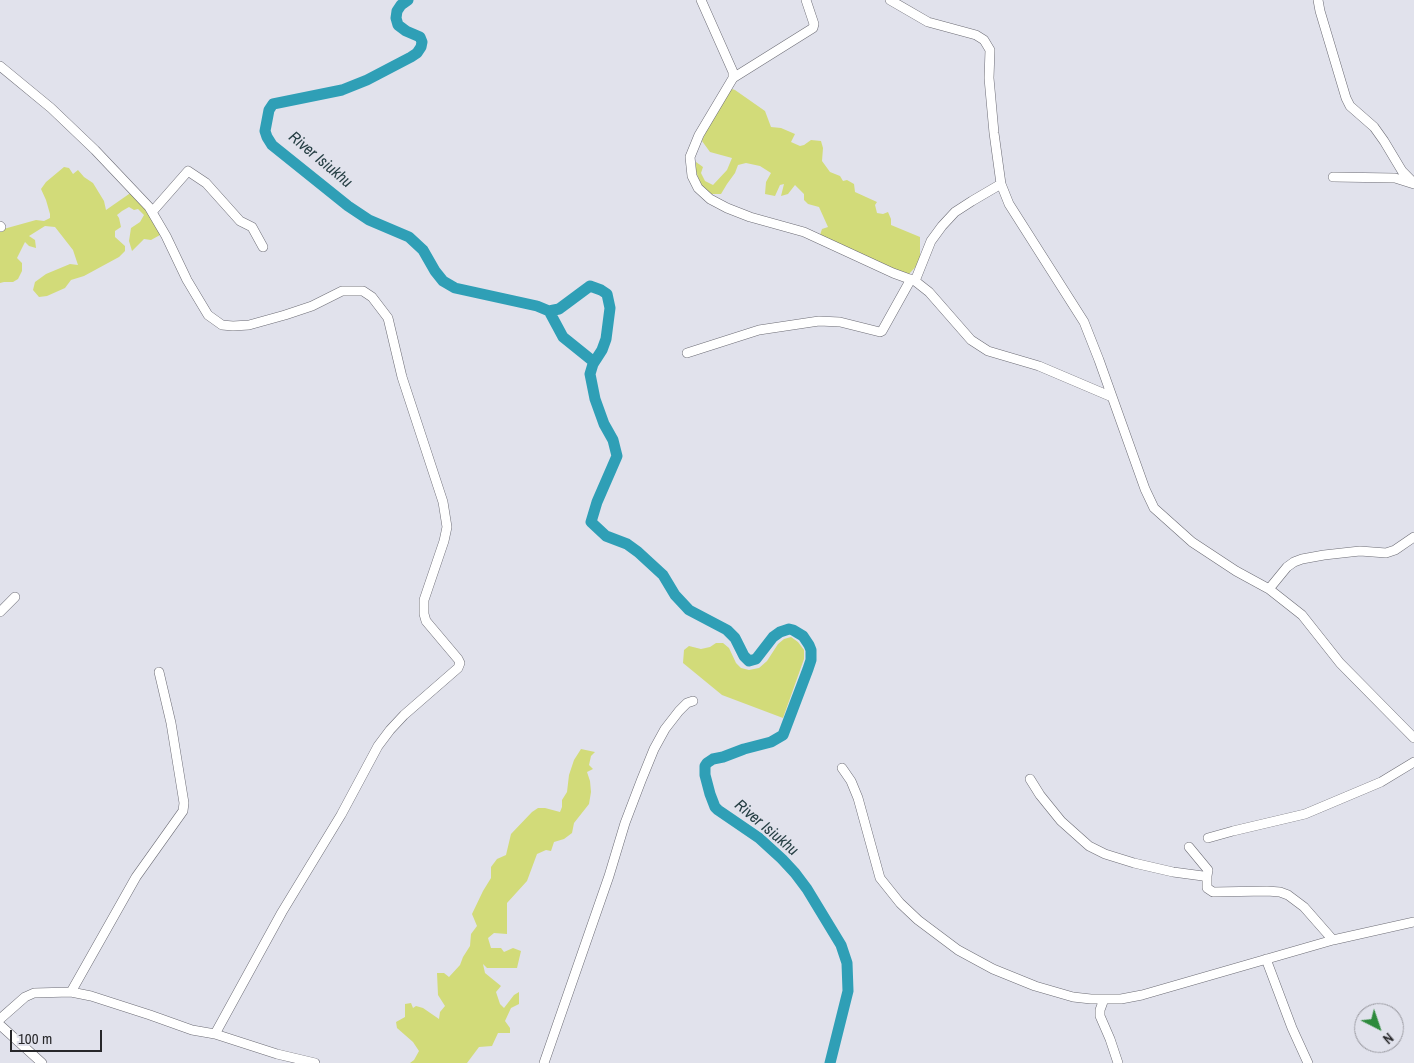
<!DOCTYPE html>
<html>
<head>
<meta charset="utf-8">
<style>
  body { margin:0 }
  #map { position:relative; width:1414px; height:1063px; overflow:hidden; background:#e1e2ec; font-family:"Archivo Narrow",sans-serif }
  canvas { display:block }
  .north { position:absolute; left:1354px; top:1003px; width:50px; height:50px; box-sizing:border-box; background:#e1e2ec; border:1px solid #97979e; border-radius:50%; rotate:139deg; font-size:14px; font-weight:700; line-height:20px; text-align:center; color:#27272a }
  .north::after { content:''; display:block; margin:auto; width:18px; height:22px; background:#2d8a3c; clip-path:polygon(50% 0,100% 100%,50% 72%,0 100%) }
  .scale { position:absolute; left:10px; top:1030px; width:92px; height:22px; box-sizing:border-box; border:2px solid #27272a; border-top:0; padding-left:6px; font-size:15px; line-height:18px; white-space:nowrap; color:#27272a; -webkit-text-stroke:4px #e1e2ec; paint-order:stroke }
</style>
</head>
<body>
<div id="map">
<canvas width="1414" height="1063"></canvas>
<div class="north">N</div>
<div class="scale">100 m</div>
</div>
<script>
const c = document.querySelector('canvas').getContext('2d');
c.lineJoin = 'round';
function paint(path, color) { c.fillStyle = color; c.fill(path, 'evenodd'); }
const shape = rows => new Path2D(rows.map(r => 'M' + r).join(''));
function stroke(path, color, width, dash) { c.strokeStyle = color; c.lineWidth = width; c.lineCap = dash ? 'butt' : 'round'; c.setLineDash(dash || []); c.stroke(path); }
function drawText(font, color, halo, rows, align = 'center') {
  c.font = font + ' "Archivo Narrow",sans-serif'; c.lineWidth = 4.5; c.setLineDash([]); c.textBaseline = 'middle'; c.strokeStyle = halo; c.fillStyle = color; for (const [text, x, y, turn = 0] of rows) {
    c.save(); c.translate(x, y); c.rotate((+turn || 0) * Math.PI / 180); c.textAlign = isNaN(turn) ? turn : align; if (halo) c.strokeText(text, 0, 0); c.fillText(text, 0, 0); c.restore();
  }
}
paint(shape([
  [732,89,735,90,765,111,771,127,781,128,795,134,791,142,800,146,804,145,811,140,821,141,823,148,822,161,830,172,840,176,843,181,847,180,854,184,855,192,877,202,875,205,877,213,883,214,888,212,891,219,891,225,920,237,920,262,909,274,900,272,820,235,822,229,828,227,819,207,808,204,804,200,804,194,795,185,788,194,781,196,784,184,780,185,775,196,765,194,766,182,771,173,760,166,746,163,738,165,735,173,727,184,721,194,709,194,700,183,696,171,696,162,703,167,701,173,705,181,713,185,727,170,732,158,710,152,702,141,717,103],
  [64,167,69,168,73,174,78,170,84,177,93,183,104,201,106,210,129,194,133,194,142,202,158,227,160,235,151,240,144,239,132,251,129,241,131,228,140,222,144,215,138,209,134,210,129,207,122,211,117,215,119,218,121,227,115,231,115,237,125,246,125,251,119,257,84,276,71,280,65,288,47,296,39,297,33,290,35,282,46,274,70,264,78,265,73,250,55,227,45,226,29,236,35,240,36,248,29,246,25,242,17,258,22,263,22,271,18,279,13,282,4,282,0,283,0,230,36,220,44,221,50,218,50,214,46,200,41,189,46,182],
  [791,637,798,642,804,650,804,659,783,718,722,695,683,663,684,650,689,646,701,649,710,647,716,643,723,643,729,648,736,663,741,668,749,670,759,668,767,661,778,644,784,639],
  [581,749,595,752,591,756,589,765,593,769,587,772,590,781,591,792,589,804,574,823,572,833,564,839,554,842,551,851,546,850,537,854,527,881,507,903,507,934,494,933,488,938,491,948,501,948,504,952,513,948,521,951,517,968,487,968,483,964,485,973,501,986,496,992,500,1004,504,1008,514,995,519,992,519,1004,511,1008,505,1021,510,1028,510,1033,498,1033,492,1046,479,1047,467,1063,410,1063,414,1060,419,1051,413,1042,397,1028,396,1022,405,1017,405,1004,411,1003,413,1008,416,1006,423,1008,439,1019,440,1012,445,1006,438,995,437,973,444,973,449,977,460,965,463,957,470,946,471,934,477,926,472,914,483,891,491,878,491,867,497,859,506,855,511,834,532,812,538,808,545,808,560,812,562,807,562,800,567,792,569,775,574,760]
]), '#d2db79');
stroke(shape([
  [408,0,401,5,397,11,396,18,398,25,406,31,420,37,422,42,421,47,417,53,411,57,367,80,342,90,273,104,269,110,265,131,267,137,272,145,348,206,369,220,409,237,423,250,435,271,443,281,455,288,537,306,549,311,559,309,590,286,601,290,607,294,610,308,606,339,602,350,593,364,590,374,595,399,604,424,613,440,617,456,597,502,591,522,606,536,627,544,638,552,663,575,675,595,689,610,727,630,735,638,744,656,749,661,756,659,773,637,780,632,789,629,793,630,803,636,809,645,811,650,811,660,808,669,783,735,771,742,744,749,723,757,713,759,707,763,705,766,705,775,710,794,715,807,718,810,759,838,782,859,795,873,807,889,841,945,847,963,848,991,830,1063],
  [549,311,563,337,594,362]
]), '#2f9fb6', 11);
const minor = shape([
  [701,0,733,72,733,78,699,135,690,157,692,176,698,188,710,199,727,208,750,217,804,232,893,273,915,281,929,292,971,340,988,351,1039,366,1112,397],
  [890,0,928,22,976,35,984,40,990,50,989,78,994,133,1001,184,1009,204,1084,322,1099,360,1145,489,1154,508,1192,542,1236,571,1269,589,1302,615,1340,663,1414,738],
  [1318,0,1320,11,1346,98,1350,106,1374,127,1384,141,1402,171,1414,183],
  [0,66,51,108,95,150,149,207,166,236,187,280,208,315,222,325,233,326,249,325,285,315,312,306,342,291,363,291,372,297,388,318,402,377,443,502,447,527,444,541,424,600,424,614,426,621,458,659,460,663,458,668,404,715,390,730,378,746,341,815,282,912,215,1034],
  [733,78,813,28,814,24,806,0],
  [1333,177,1395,178,1414,184],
  [152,212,188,171,206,183,240,221,252,227,263,247],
  [0,226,1,227],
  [915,281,931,241,942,226,955,212,972,201,1001,184],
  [687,353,759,330,819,321,840,322,880,332,882,331,911,279],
  [1269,589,1287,567,1294,562,1302,559,1324,555,1360,551,1386,553,1395,550,1414,537],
  [0,612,15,597],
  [842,768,851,781,858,798,880,878,900,903,918,920,958,950,993,969,1035,986,1073,997,1091,999,1121,999,1142,995,1333,940,1414,922],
  [1030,779,1040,795,1061,821,1089,846,1105,854,1134,863,1173,872,1203,876,1207,876,1208,870,1189,847],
  [1208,838,1233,831,1305,814,1381,782,1414,762],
  [1207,876,1207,888,1213,892,1267,891,1280,892,1288,895,1304,907,1333,940],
  [1266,959,1292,1028,1308,1063],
  [71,992,136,877,183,811,184,803,171,723,159,672],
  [1104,999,1100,1010,1100,1016,1110,1039,1118,1063],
  [0,1019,25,997,34,993,71,992,91,996,150,1015,192,1030,215,1034,277,1054,315,1063],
  [0,1025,42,1063],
  [544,1063,609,876,625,823,641,781,654,749,665,729,679,711,687,703,693,701]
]);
stroke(minor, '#6c6c75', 10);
stroke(minor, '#fff', 9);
drawText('italic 16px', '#253e43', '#e1e2ec', [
  ["River Isiukhu",320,160,40],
  ["River Isiukhu",766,828,40]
]);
</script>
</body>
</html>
